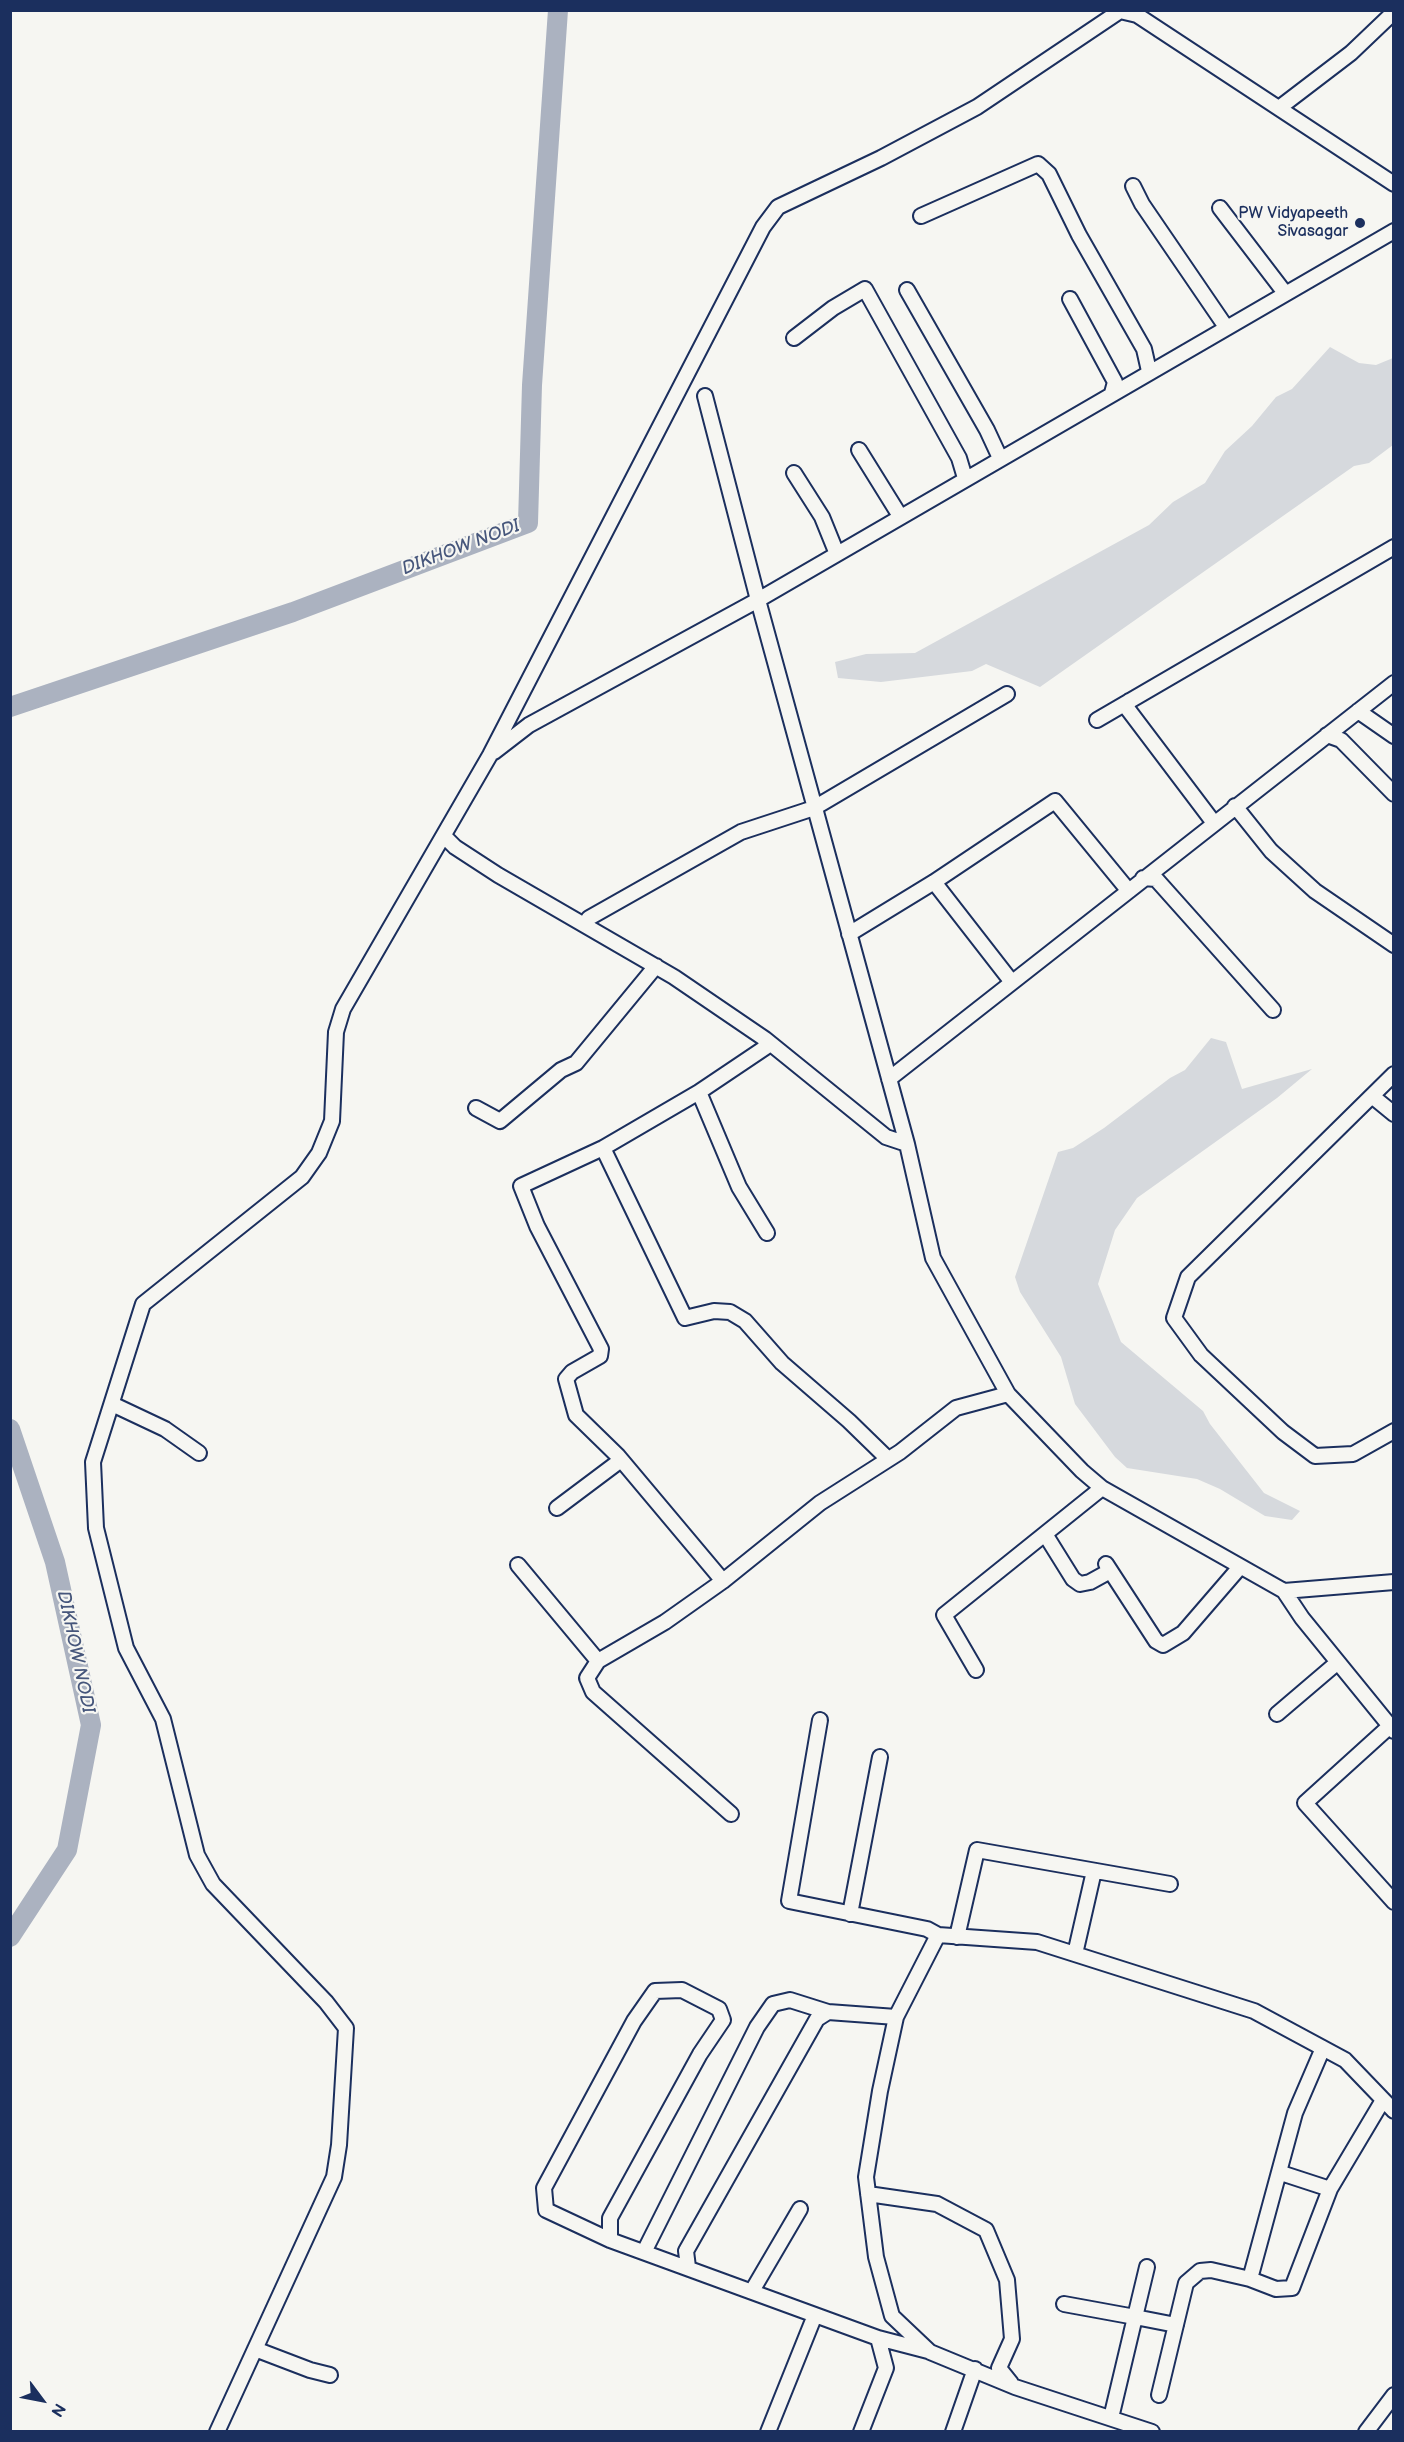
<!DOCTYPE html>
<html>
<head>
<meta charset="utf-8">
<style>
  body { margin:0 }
  #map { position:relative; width:1404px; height:2442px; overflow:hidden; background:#f6f6f2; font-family:"Balsamiq Sans",sans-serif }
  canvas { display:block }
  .frame { position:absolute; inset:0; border:12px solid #1b2f5e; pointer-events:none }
  .north { position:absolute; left:12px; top:2370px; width:60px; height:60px; -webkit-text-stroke:4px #f6f6f2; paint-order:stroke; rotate:122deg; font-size:16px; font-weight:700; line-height:24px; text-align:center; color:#1b2f5e }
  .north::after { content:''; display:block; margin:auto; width:21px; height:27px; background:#1b2f5e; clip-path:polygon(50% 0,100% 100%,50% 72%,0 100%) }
</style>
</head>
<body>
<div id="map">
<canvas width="1404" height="2442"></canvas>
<div class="frame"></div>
<div class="north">N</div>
</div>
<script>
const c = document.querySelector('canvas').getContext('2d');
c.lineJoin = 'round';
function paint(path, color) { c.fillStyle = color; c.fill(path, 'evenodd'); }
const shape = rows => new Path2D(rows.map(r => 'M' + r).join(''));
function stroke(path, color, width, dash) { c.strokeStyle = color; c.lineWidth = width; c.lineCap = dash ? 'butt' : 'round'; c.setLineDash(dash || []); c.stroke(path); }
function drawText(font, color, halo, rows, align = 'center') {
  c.font = font + ' "Balsamiq Sans",sans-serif'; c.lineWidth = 4.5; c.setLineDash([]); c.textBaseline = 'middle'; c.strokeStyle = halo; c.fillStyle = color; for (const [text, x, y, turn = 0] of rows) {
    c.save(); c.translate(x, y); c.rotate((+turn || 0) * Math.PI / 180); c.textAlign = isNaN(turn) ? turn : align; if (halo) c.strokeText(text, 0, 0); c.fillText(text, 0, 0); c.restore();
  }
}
paint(shape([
  [1330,347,1359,363,1376,365,1393,358,1393,445,1369,463,1354,466,1040,687,986,664,972,671,881,682,838,678,835,662,866,654,915,653,1149,525,1173,502,1205,483,1225,451,1252,426,1276,397,1292,389],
  [1211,1038,1226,1042,1242,1089,1312,1069,1277,1098,1137,1198,1115,1230,1098,1284,1121,1342,1203,1411,1210,1424,1264,1493,1300,1511,1292,1520,1265,1516,1220,1489,1197,1479,1127,1468,1115,1457,1075,1404,1061,1357,1020,1292,1015,1277,1058,1152,1073,1148,1104,1128,1170,1078,1185,1070]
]), '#d6d9dd');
stroke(shape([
  [10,707,293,612,528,523,532,385,558,10],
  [10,1429,55,1562,91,1725,67,1850,10,1937]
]), '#abb2c0', 20);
const minor = shape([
  [1279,108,1351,53,1394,12],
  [1133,186,1142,204,1226,327],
  [1220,208,1285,293],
  [921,216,1038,164,1049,174,1079,235,1144,349,1149,371],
  [907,290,987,430,1000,458],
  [1070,299,1115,382,1112,393],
  [794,338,833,308,865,289,959,458,965,478],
  [705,396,758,600,907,1144,933,1258,1008,1394,1082,1471,1102,1488,1284,1591,1302,1618,1394,1731],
  [859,450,900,516],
  [794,473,822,517,837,554],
  [1129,701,1127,708,1214,823],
  [1358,711,1394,736],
  [1097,720,1394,547],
  [1327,735,1341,740,1394,794],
  [494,752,529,725,758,600,1394,231],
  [1235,806,1271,851,1315,891,1394,945],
  [445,837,455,847,498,875,674,977,765,1039,886,1137,907,1144],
  [1143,878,1156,879,1273,1010],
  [934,882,1011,981],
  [585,924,589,918,741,832,814,808,1007,694],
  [849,934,934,882,1055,801,1128,890],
  [1394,1074,1188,1277,1174,1318,1201,1355,1283,1432,1315,1456,1353,1454,1394,1431],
  [889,1079,1394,683],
  [699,1092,739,1187,767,1233],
  [1372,1096,1394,1114],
  [476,1108,500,1121,561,1070,576,1063,656,966],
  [603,1148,685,1318,714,1311,730,1312,745,1321,782,1363,849,1421,888,1459],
  [112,1404,165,1429,199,1453],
  [557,1508,621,1460],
  [1045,1534,1073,1579,1080,1584,1090,1582,1110,1571],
  [1106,1564,1156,1641,1163,1645,1183,1633,1240,1567],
  [518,1565,598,1661],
  [723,1581,618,1456,576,1415,566,1379,572,1372,600,1356,601,1349,537,1226,521,1186,603,1148,699,1092,766,1047,765,1039],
  [1284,1591,1394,1582],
  [976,1670,944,1615,1102,1488],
  [1277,1714,1338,1662],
  [820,1720,789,1901,927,1929,938,1935],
  [1390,1726,1305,1803,1394,1902],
  [731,1814,593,1692,587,1678,598,1661,665,1622,723,1581,820,1503,900,1452,956,1408,1008,1394],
  [850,1914,880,1757],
  [957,1937,977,1850,1170,1884],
  [1075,1954,1094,1871],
  [1323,2048,1295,2113,1250,2279,1276,2289,1292,2288,1330,2189,1383,2100],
  [1281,2173,1330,2189],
  [868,2194,937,2204,986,2230,1007,2280,1012,2339,999,2368,1011,2383],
  [610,2240,610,2218,700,2054,723,2020,719,2009,682,1990,655,1991,634,2021,544,2188,546,2210,610,2240,878,2338,928,2351],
  [644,2252,757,2027,773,2004,790,2000,828,2012],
  [688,2267,686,2251,817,2019,828,2012,896,2017],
  [1147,2267,1135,2317,1176,2325],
  [752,2291,800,2209],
  [1064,2304,1135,2317,1111,2418],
  [255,2349,310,2370,330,2375],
  [1159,2395,1186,2283,1200,2271,1211,2270,1250,2279],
  [217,2432,334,2177,339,2145,346,2028,326,2002,213,1884,197,1855,163,1719,126,1648,96,1528,93,1462,143,1304,302,1177,319,1153,332,1121,336,1032,343,1009,490,755,763,227,778,207,881,158,977,107,1120,11,1137,15,1394,184],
  [768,2432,815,2315],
  [861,2432,886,2368,878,2338],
  [953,2432,975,2369],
  [1152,2432,1015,2387,930,2352,892,2316,876,2257,866,2177,880,2091,896,2017,938,1935,1037,1942,1254,2011,1345,2060,1394,2111],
  [1366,2432,1394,2395]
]);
stroke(minor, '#1b2f5e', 18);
stroke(minor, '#f6f6f2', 14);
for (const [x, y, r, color] of [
  [1360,223,6,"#1b2f5e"]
]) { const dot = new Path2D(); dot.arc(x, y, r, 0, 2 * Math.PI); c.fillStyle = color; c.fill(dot); stroke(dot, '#f6f6f2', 2); }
drawText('16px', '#1b2f5e', '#f6f6f2', [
  ["PW Vidyapeeth",1348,214],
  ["Sivasagar",1348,232]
], 'right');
drawText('italic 18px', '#46567b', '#f6f6f2', [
  ["DIKHOW NODI",461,548,-21],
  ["DIKHOW NODI",75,1652,78]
]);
</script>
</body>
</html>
